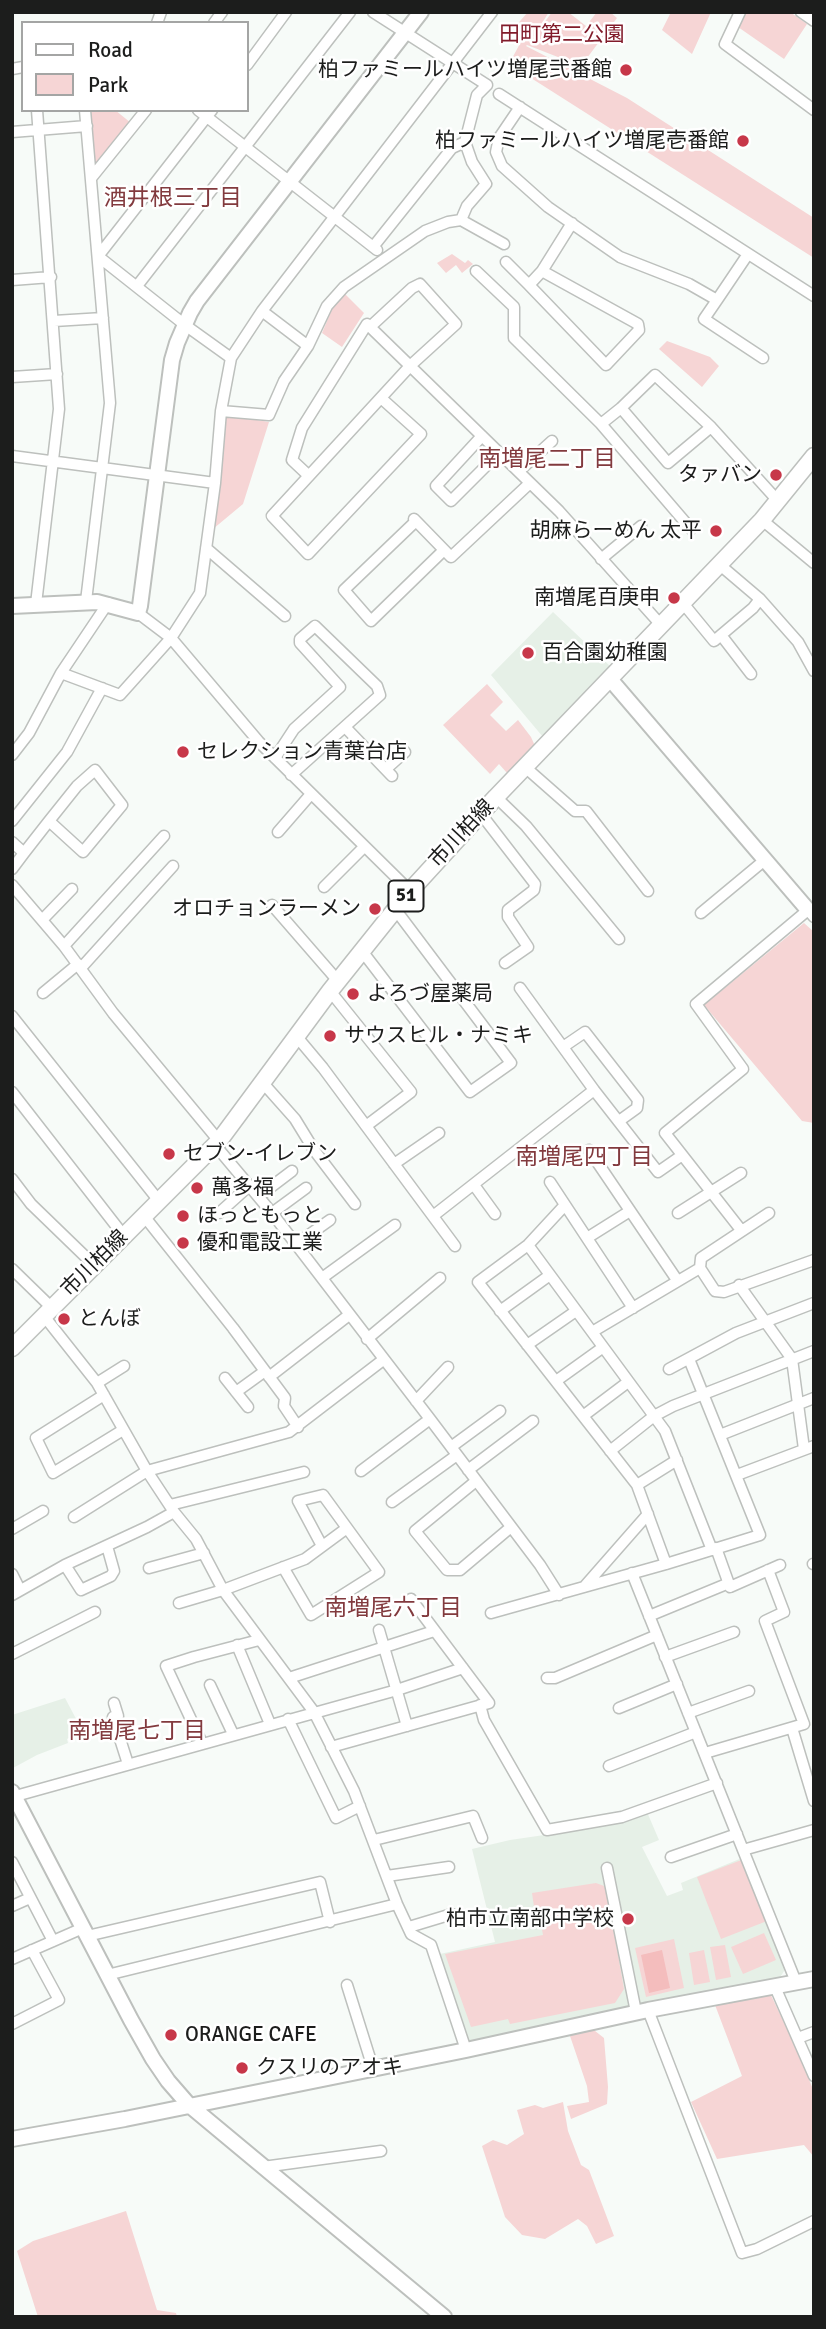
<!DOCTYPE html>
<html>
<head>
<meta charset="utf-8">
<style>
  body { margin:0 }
  #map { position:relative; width:826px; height:2329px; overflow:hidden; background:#f7fbf8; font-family:Signika,sans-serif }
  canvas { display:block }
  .frame { position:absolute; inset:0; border:14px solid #1c1d1c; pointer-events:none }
  .legend { position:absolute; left:21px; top:21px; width:228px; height:91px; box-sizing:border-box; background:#fff; border:2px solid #a4a5a4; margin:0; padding:9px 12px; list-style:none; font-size:21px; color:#1c1d1c }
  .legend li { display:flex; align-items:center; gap:14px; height:35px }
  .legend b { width:35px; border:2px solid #a4a5a4 }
</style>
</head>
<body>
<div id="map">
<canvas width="826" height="2329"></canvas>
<div class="frame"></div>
<ul class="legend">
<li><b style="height:9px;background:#fff"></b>Road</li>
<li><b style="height:19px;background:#f6d5d5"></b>Park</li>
</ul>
</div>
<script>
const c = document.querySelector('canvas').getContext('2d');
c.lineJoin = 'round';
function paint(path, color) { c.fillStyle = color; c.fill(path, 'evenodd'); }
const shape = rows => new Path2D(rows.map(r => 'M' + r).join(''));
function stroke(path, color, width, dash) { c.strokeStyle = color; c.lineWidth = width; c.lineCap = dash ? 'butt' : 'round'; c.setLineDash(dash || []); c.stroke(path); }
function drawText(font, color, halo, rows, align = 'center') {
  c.font = font + ' Signika,"Noto Sans JP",sans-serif'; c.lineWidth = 5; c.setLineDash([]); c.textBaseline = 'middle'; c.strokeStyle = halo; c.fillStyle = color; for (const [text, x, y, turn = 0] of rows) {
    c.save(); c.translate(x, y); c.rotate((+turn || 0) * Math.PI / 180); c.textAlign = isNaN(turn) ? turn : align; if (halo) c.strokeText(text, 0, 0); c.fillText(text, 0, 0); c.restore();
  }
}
paint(shape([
  [553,612,611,667,543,737,491,675],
  [65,1698,82,1730,67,1739,68,1743,37,1755,13,1768,12,1715],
  [647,1812,659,1840,642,1847,667,1896,683,1890,681,1883,742,1858,786,1968,779,1979,471,2042,467,2040,440,1954,495,1942,472,1849,510,1840,599,1827]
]), '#e6f0e7');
paint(shape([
  [528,12,549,12,530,42,552,12,568,12,586,26,597,12,610,12,617,18,581,66,527,45,526,46,627,98,814,218,814,258,509,64,523,38,513,29],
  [671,12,711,12,692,54,662,30],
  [744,12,790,12,807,24,784,59,738,27],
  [88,110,115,110,131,123,98,167,93,166],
  [452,254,465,263,468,260,473,264,462,273,456,265,446,273,437,263],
  [345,294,364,313,342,347,322,333,332,309],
  [667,341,710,357,719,366,702,387,659,349],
  [227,415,269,422,243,504,213,529,225,418],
  [487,684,503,702,490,715,506,731,518,720,531,737,535,746,507,773,499,764,490,774,443,725],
  [804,923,814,932,814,1123,802,1121,704,1005],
  [744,1859,767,1921,721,1939,697,1877],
  [596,1883,604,1886,607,1892,624,1989,615,2003,510,2024,508,2019,471,2027,445,1954,543,1935,538,1907,534,1907,532,1893],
  [764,1933,776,1960,743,1974,731,1947],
  [674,1939,684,1988,646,1997,635,1948],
  [725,1945,731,1977,716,1980,710,1947],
  [704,1950,710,1982,694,1985,689,1953],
  [770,1993,799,2054,814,2092,814,2157,804,2145,717,2159,691,2102,742,2076,715,2005],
  [590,2027,604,2038,608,2087,607,2104,571,2119,567,2106,589,2102,587,2086,570,2036],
  [563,2102,568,2131,581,2165,589,2170,614,2236,596,2244,587,2226,578,2219,545,2239,522,2235,505,2217,482,2146,493,2140,507,2145,524,2134,517,2110,535,2105,543,2108],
  [126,2211,157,2310,176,2313,177,2317,38,2317,17,2251,33,2241]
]), '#f6d5d5');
paint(shape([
  [662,1950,670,1988,649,1993,641,1955]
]), '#f4bdbd');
const street = shape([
  [373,12,487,85,477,95,465,142,452,148,373,247],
  [740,12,725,44,814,110],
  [801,12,814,21],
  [157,23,161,12],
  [214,23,222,12],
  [247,65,286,12],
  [12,69,23,67],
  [499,94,814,296],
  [520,107,499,138,496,152,502,166,548,207,620,257,689,284,717,300,748,254],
  [85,110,110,403,86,601],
  [198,110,377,250],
  [12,132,87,126],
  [92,177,146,110],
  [461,220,467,206,486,184,472,162,465,142],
  [99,255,212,110],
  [99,257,185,325,231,358],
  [506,262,529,285],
  [476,271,514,307,514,338,601,424],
  [542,271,529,285,606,365,639,330,638,324,542,271,572,223],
  [12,280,51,277],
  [137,286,350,12],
  [717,300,704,319,763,358],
  [262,311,308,346],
  [54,321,103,318],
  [370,327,412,288,420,284,456,324,411,365,272,516,308,554,421,434,381,398],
  [12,377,57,374],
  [621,408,601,424,691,529],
  [221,411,269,415,284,381,308,346,327,306,344,287,425,231,448,222,461,220,504,244],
  [711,427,668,463,621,408,655,375,711,427,778,501],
  [482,436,436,486,451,501,499,453],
  [12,456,215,483],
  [519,471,552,441],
  [309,476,292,460,302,428,367,324,559,511,661,625],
  [414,519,451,557,530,483],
  [762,520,814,563],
  [416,521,344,590,371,621,444,550],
  [206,548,285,616],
  [601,559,641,526],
  [720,565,760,599,798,642,814,671],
  [682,602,714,641,753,608,760,599],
  [36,604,59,409,37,110],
  [138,613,171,638,259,742,410,891],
  [721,635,751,674],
  [61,673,120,695,171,638,200,593,215,483,221,411,231,358,262,311,492,12],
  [345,727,392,776],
  [12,755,29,733,61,673,108,603],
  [275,758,294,729,340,687,300,643,300,639,315,626,377,686,380,695,291,775],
  [525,767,575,811,586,811,648,891],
  [386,769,405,752],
  [496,797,526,826,619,939],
  [481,814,535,884,534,890,508,910,508,917,528,947,505,963],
  [12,821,67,752,102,688],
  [278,832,311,794],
  [12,842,24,853],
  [12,869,24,853,49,821,77,786,95,770,122,805,83,852,49,821],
  [12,885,64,946,113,1013,219,1141],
  [324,887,364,847],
  [272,905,338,981],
  [701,913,766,859],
  [43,919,72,889],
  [64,946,164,836],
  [362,951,470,1092,511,1063,395,909],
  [81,968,173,866],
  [520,988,594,1090,658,1172,681,1156],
  [330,991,411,1092,366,1126],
  [43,993,78,964],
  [12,1016,159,1201],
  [297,1037,323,1068,455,1246],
  [563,1047,585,1032,638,1100,637,1108,619,1121],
  [263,1083,295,1119,314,1150,355,1204],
  [12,1092,124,1236],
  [215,1145,272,1213,430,1419,540,1565,559,1595],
  [589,1150,677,1280],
  [394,1164,439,1133],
  [12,1179,31,1204,94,1265],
  [550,1182,633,1308],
  [474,1185,495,1214],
  [259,1196,292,1171],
  [565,1205,528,1245,478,1282,637,1485,666,1564],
  [219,1213,249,1186],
  [272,1213,306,1188],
  [678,1213,741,1173],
  [769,1213,701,1258,700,1268,715,1291,724,1292,814,1260],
  [144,1216,233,1328,285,1398,284,1406,298,1427],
  [433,1216,594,1090],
  [741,1230,665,1133,743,1069,696,1004,808,910,814,917],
  [587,1238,630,1211],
  [296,1244,330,1220],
  [528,1245,665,1431,712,1550],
  [12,1269,51,1307],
  [322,1278,395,1225],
  [739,1285,792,1359,804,1449],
  [500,1311,550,1275],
  [44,1316,97,1383,147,1471,174,1512,196,1539,223,1590,314,1712,354,1791,397,1904,411,1934,431,1945,466,2050],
  [592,1332,700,1268],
  [367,1339,440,1278],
  [527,1345,576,1311],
  [669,1369,736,1333,814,1303],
  [269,1377,349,1315],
  [225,1378,248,1407],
  [556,1381,602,1348],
  [97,1383,124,1366],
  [236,1392,265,1371],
  [104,1395,36,1438,53,1473,123,1430],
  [416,1401,448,1367],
  [583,1416,628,1382],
  [720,1435,814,1398],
  [451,1447,500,1411],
  [610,1451,654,1416,673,1406,814,1351],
  [468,1470,533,1421],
  [361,1471,430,1419],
  [737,1475,814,1446],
  [476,1481,415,1531,447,1570,460,1570,511,1527],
  [637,1485,677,1460],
  [392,1502,457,1455],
  [170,1505,304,1472],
  [74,1517,147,1471,289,1432,383,1360],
  [12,1529,43,1511],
  [716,1548,730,1587,780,1565],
  [813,1564,814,1564],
  [65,1565,81,1590,111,1576,114,1571,107,1546],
  [283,1567,311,1615,379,1572,323,1495,298,1501,322,1546],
  [149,1568,204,1553],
  [632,1573,796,1982],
  [12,1574,20,1590],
  [584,1587,648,1514],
  [12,1595,65,1565,147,1527,174,1512],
  [179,1603,223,1590,305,1559,347,1528],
  [491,1613,666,1564,760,1535,689,1359],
  [649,1616,729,1583],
  [379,1630,407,1726],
  [237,1645,270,1724],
  [12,1654,95,1612],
  [665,1657,734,1632],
  [289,1678,434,1631],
  [547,1678,555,1678,657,1635],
  [210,1685,233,1734],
  [114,1703,118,1716,113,1717,128,1764],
  [480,1705,484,1720,547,1830,622,1817,717,1783],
  [619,1708,677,1684],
  [688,1713,749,1691],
  [288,1719,336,1818,360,1806],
  [792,1728,814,1801],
  [202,1743,166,1666,194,1657,259,1640],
  [331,1747,489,1703,411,1599],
  [705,1753,804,1724,765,1621,784,1612,768,1570],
  [609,1766,696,1732],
  [12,1797,397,1690,463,1668],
  [374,1840,473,1816,482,1838],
  [743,1850,814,1830],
  [671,1857,737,1834],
  [12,1862,53,1941],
  [607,1868,636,2012],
  [387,1876,449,1867],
  [12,1906,30,1898],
  [409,1927,452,1914],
  [87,1936,320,1882,330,1922],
  [12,1959,83,1928],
  [107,1975,397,1904],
  [347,1985,373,2068],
  [775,1987,814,2076],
  [648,2010,742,2253,757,2249,814,2221],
  [12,2024,59,2000,32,1950],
  [798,2038,814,2032],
  [263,2167,381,2151]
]);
const secondary = shape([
  [12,606,97,602,138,613,140,606,172,360,177,343,190,313,197,301,421,12],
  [610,679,808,910],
  [12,1792,131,2020,153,2059,168,2081,188,2104,444,2317],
  [12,2139,125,2119,466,2050,648,2010,814,1979]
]);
const primary = shape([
  [12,1348,219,1141,330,991,410,891,496,797,762,520,814,456]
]);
stroke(street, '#bdc0bd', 13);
stroke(secondary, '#bdc0bd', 18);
stroke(primary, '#bdc0bd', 19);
stroke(street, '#fff', 10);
stroke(secondary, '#fff', 14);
stroke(primary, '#fff', 16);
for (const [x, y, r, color] of [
  [626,70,7,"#c73749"],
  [743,141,7,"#c73749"],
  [776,475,7,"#c73749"],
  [716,531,7,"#c73749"],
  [674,598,7,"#c73749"],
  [528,653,7,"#c73749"],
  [183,752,7,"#c73749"],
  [375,909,7,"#c73749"],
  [353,994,7,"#c73749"],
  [330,1036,7,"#c73749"],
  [169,1154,7,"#c73749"],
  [197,1188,7,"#c73749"],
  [183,1216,7,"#c73749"],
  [183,1243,7,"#c73749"],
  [64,1319,7,"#c73749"],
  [628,1919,7,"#c73749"],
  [171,2035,7,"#c73749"],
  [242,2068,7,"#c73749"]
]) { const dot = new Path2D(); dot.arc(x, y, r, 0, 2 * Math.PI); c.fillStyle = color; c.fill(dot); stroke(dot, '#fff', 2.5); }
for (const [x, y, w] of [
  [406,896,35]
]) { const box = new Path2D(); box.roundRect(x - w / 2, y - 15.5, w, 31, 5); c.fillStyle = '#fff'; c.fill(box); stroke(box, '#1c1d1c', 2); }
drawText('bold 19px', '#1c1d1c', null, [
  ["51",406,896]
]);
drawText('21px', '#811b2a', '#fff', [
  ["田町第二公園",562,35]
]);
drawText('21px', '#1c1d1c', '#fff', [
  ["柏ファミールハイツ増尾弐番館",612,70,"right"],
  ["柏ファミールハイツ増尾壱番館",729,141,"right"],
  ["タァバン",762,475,"right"],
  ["胡麻らーめん 太平",702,531,"right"],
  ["南増尾百庚申",660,598,"right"],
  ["百合園幼稚園",542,653],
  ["セレクション青葉台店",197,752],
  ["オロチョンラーメン",361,909,"right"],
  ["よろづ屋薬局",367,994],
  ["サウスヒル・ナミキ",344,1036],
  ["セブン-イレブン",183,1154],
  ["萬多福",211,1188],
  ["ほっともっと",197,1216],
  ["優和電設工業",197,1243],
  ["とんぼ",78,1319],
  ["柏市立南部中学校",614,1919,"right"],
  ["ORANGE CAFE",185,2035],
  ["クスリのアオキ",256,2068]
], 'left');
drawText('21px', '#1c1d1c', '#fff', [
  ["市川柏線",462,834,-47],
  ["市川柏線",95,1264,-45]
]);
drawText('23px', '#823a3e', '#fff', [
  ["酒井根三丁目",173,199],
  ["南増尾二丁目",547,460],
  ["南増尾四丁目",584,1158],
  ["南増尾六丁目",393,1609],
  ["南増尾七丁目",137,1732]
]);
</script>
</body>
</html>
